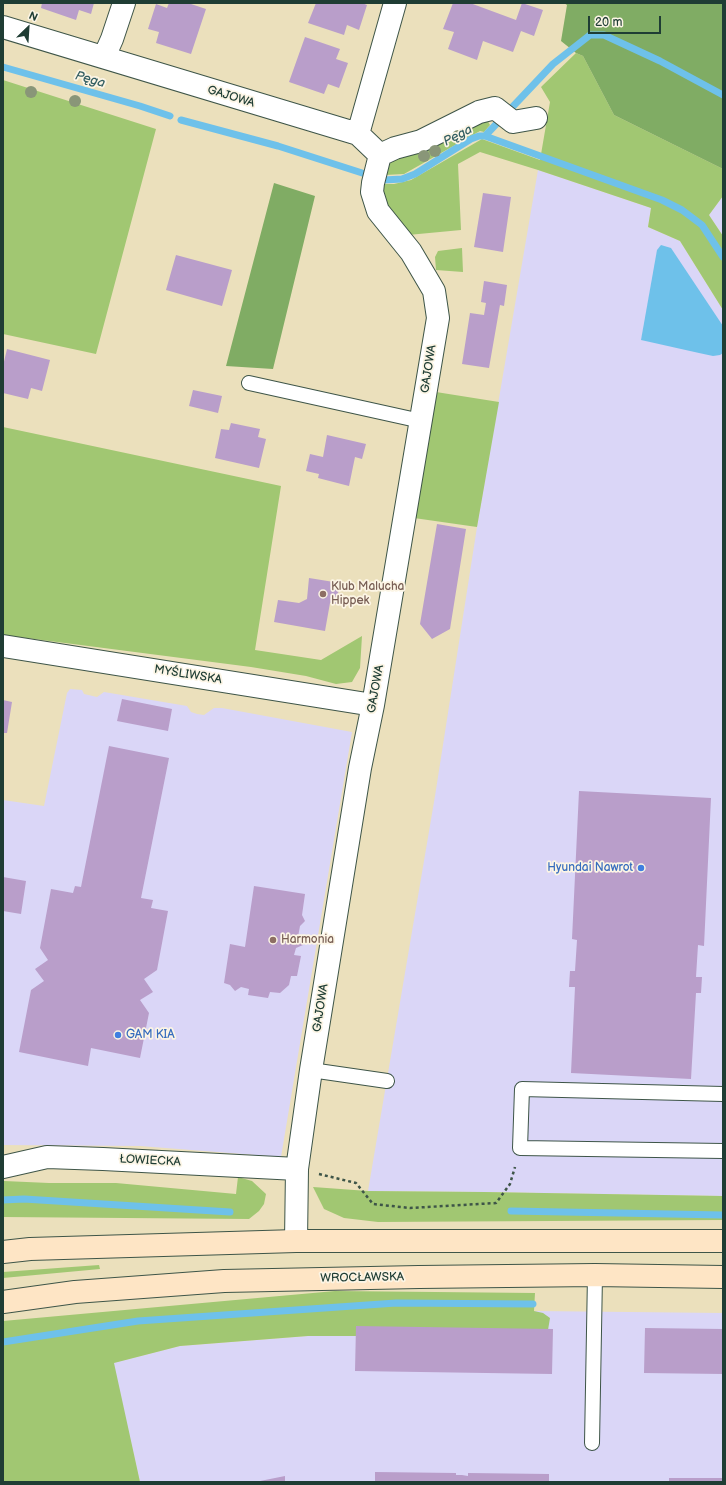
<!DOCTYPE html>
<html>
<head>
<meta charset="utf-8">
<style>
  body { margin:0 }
  #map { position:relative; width:726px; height:1485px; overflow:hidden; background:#ebe0bc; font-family:"Balsamiq Sans",sans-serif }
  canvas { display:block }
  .frame { position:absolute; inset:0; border:4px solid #1f3d34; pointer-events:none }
  .north { position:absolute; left:8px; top:8px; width:40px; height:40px; -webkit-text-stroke:3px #fcf5e5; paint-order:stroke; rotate:25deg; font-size:11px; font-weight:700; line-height:16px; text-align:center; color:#1f3d34 }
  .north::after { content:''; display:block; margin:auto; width:14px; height:18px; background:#1f3d34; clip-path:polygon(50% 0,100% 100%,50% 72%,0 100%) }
  .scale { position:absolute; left:588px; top:16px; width:73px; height:18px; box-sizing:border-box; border:2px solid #1f3d34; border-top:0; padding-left:5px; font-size:12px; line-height:14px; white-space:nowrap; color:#1f3d34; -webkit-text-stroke:3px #fcf5e5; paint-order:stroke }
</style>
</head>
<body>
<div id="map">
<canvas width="726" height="1485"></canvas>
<div class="frame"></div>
<div class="north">N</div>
<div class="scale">20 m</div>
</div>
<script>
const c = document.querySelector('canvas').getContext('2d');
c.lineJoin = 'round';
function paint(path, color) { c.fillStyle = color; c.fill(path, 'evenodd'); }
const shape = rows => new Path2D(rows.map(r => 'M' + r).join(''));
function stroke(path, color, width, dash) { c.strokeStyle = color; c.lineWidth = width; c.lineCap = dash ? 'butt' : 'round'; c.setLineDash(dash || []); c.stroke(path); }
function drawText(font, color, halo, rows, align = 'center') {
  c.font = font + ' "Balsamiq Sans",sans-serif'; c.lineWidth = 3.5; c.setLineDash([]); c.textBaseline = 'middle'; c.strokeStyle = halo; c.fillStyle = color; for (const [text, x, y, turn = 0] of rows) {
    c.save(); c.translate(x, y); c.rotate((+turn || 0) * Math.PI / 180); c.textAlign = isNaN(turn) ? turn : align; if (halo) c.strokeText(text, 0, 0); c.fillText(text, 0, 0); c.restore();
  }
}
paint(shape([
  [538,170,651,208,648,227,680,241,723,310,723,1196,484,1192,368,1191,435,796,477,527],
  [723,196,723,236,709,215],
  [70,689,82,690,84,694,97,697,104,692,187,706,191,712,197,714,204,715,214,708,222,708,352,732,281,1157,140,1146,3,1145,3,800,44,806,67,693],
  [534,1311,723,1313,723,1482,140,1482,113,1363,180,1346,308,1336]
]), '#dad6f7');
paint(shape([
  [576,53,583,56,614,115,723,169,723,196,709,215,723,236,723,310,680,241,648,227,651,208,538,170,480,152,458,164,461,230,408,235,383,203,383,184,394,184,411,180,482,139,540,160,550,102,541,87],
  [3,80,156,129,96,354,3,334],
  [486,118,490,125,484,132,480,131,404,174,385,175,387,167,392,160,400,155,426,151],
  [462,248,463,272,436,270,435,257,438,251],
  [436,392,499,402,477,527,414,518],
  [3,427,281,486,255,650,321,660,362,636,360,668,352,682,336,684,306,676,251,667,3,635],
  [238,1177,252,1181,266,1194,264,1204,259,1211,249,1219,3,1217,4,1181,49,1183,116,1183,236,1194],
  [313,1187,368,1191,484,1192,723,1196,723,1220,378,1222,344,1218,324,1209],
  [99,1265,100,1269,3,1278,3,1272],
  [335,1291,535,1293,534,1311,543,1313,550,1318,547,1336,308,1336,180,1346,114,1363,140,1482,3,1482,3,1321]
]), '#a1c772');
paint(shape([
  [564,3,723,3,723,169,614,115,583,56,576,53,561,41,567,5],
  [274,183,315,196,273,369,226,366]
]), '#80ac64');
paint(shape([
  [661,245,671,248,723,326,723,353,720,355,713,356,699,353,641,340,657,250]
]), '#6ec1ea');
stroke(shape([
  [3,67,140,106,170,116],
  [181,120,278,146,384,180,402,179,415,174,471,139,479,136,485,136,662,200,682,210,702,225,723,257],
  [485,136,553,64,590,35,604,35,660,61,723,95],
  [3,1200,24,1199,230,1212],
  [511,1211,723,1215],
  [3,1342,138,1321,396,1303,533,1304]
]), '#6ec1ea', 7);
paint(shape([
  [42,3,94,3,91,14,79,10,76,20,41,8],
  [169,3,188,3,206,9,191,54,156,43,159,32,148,29,156,4,167,8],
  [316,3,362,3,367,5,359,30,347,25,344,35,308,23],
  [453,3,470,3,516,20,522,3,543,10,534,36,521,31,513,52,483,41,477,60,448,49,454,32,443,29],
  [305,37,340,49,336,59,348,63,339,88,328,84,324,94,289,82],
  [483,193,511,197,503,252,474,247],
  [176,255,232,270,222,306,166,290],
  [484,281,507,285,504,306,500,305,489,368,462,364,470,313,484,315,486,303,481,302],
  [7,349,50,360,42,391,31,388,28,399,3,393,3,366],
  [193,390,222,396,218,413,189,406],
  [231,423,260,429,258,437,266,439,259,468,215,458,221,429,229,430],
  [327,435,366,444,362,459,355,457,349,486,318,478,319,474,306,471,310,454,323,457],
  [437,524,466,529,450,629,432,639,420,624],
  [309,578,340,583,336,604,330,603,325,631,274,622,278,600,299,603,307,599],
  [122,699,172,709,168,731,117,721],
  [3,700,12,702,7,733,3,733],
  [109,746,169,758,141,898,153,900,151,908,168,911,157,970,144,979,153,992,140,1000,149,1013,140,1058,91,1048,88,1066,19,1052,31,990,44,981,35,969,48,960,40,948,51,889,73,893,75,886,81,887],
  [579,791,711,798,704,946,698,945,696,977,702,977,701,993,696,993,691,1079,571,1073,575,987,569,987,570,971,575,971,577,940,572,939],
  [3,877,26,881,21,914,3,911],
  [254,886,305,894,302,915,305,921,300,926,298,937,303,945,296,948,294,955,301,956,297,976,291,976,289,985,280,993,270,992,268,998,248,995,249,989,241,987,235,991,230,985,224,983,230,944,245,947],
  [356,1326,553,1329,552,1374,355,1371],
  [645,1328,723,1329,723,1374,644,1373],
  [375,1472,456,1473,456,1475,462,1475,468,1476,468,1473,549,1474,549,1482,375,1482],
  [285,1476,285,1482,260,1482,260,1481],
  [669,1478,723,1478,723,1482,669,1482]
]), '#b99eca');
const lane = shape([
  [249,383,421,421],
  [311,1070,387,1081],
  [723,1094,522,1089,520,1148,723,1151],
  [592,1443,595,1275]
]);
const street = shape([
  [3,27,358,134,380,155],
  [104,57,112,39,124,3],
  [358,134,395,3],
  [3,646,373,705],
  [3,1167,47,1157,103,1159,297,1169],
  [296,1241,297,1169,311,1070,360,768,373,705,438,318,434,291,411,252,378,211,372,192,373,183,380,155,395,148,421,141,479,112,495,108,513,122,536,118]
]);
const secondary = shape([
  [3,1252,30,1249,296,1241,723,1241],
  [3,1302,75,1292,224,1281,419,1277,595,1275,723,1277]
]);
stroke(lane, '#3e5548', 16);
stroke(street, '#3e5548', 24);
stroke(secondary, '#3e5548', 24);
stroke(shape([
  [319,1174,356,1183,373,1204,410,1208,496,1203,510,1184,515,1167]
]), '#3e5548', 2.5, [3, 3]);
stroke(lane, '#fff', 14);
stroke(street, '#fff', 22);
stroke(secondary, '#fee5c5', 22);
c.fillStyle = '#899678';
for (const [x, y] of [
  [31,92],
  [75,101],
  [458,136],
  [435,151],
  [424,156]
]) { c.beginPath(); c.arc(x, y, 6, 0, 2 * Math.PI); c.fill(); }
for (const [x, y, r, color] of [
  [323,594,4,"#8d6e63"],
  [641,868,4,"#3f7fe0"],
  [273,940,4,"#8d6e63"],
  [118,1035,4,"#3f7fe0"]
]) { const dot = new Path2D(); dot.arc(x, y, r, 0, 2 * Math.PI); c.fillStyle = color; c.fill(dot); stroke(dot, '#fcf5e5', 1.5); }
drawText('12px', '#1f3d34', '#fcf5e5', [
  ["GAJOWA",231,97,17],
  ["GAJOWA",429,369,-81],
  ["MYŚLIWSKA",188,675,9],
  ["GAJOWA",376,689,-80],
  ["GAJOWA",321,1008,-81],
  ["ŁOWIECKA",150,1161,3],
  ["WROCŁAWSKA",362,1278,-1]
]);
drawText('12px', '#785e54', '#fcf5e5', [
  ["Klub Malucha",331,587],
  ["Hippek",331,601],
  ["Harmonia",281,940]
], 'left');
drawText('12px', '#366cbe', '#fcf5e5', [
  ["Hyundai Nawrot",633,868],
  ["GAM KIA",126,1035,"left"]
], 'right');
drawText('italic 13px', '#335e62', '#fcf5e5', [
  ["Pęga",90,80,16],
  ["Pęga",458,136,-28]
]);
</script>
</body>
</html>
